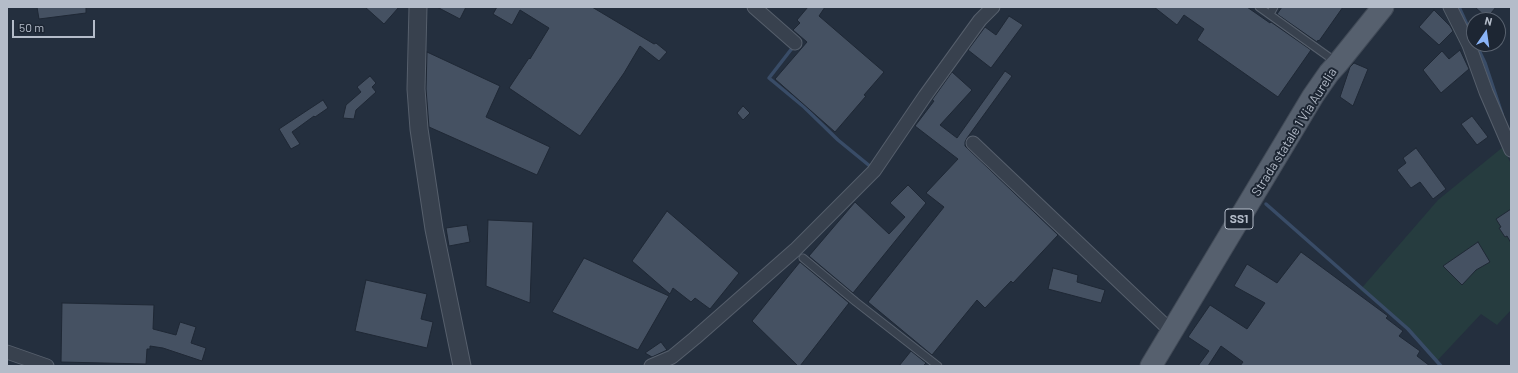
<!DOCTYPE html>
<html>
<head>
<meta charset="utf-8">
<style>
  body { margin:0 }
  #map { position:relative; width:1518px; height:373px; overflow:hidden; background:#242f3e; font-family:Barlow,sans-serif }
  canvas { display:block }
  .frame { position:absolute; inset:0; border:8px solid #b4bcc9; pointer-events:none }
  .north { position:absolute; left:1466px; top:12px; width:40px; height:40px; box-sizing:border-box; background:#1d2633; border:1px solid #59626f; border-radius:50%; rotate:13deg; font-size:11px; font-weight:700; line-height:16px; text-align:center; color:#b4bcc9 }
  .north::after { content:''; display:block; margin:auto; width:14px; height:18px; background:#8ab4f8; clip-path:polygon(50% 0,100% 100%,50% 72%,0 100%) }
  .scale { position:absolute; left:12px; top:20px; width:83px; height:18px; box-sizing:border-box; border:2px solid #b4bcc9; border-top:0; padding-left:5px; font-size:12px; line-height:14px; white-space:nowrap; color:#b4bcc9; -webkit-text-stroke:3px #1d2633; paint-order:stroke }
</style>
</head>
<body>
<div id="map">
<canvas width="1518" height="373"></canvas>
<div class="frame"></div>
<div class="north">N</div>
<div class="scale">50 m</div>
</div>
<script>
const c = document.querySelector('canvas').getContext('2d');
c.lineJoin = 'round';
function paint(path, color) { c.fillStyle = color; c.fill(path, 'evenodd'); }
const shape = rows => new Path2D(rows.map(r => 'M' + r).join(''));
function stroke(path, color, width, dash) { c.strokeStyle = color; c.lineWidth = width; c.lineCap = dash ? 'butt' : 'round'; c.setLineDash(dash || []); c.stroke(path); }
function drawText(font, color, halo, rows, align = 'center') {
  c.font = font + ' Barlow,sans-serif'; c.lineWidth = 4; c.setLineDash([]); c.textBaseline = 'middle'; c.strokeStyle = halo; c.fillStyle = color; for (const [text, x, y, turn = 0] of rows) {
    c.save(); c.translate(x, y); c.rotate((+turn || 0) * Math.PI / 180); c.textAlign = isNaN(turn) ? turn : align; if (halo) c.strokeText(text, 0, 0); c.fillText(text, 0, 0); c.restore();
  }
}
paint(shape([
  [1503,147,1511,164,1511,310,1497,325,1481,314,1436,362,1399,320,1360,290,1438,200]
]), '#263c3f');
stroke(shape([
  [1459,7,1474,40],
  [1476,44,1485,63,1502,114],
  [793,47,769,78,804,107,838,140,871,167],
  [1266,204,1408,329,1441,366]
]), '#394c67', 3.5);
const building = shape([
  [37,7,86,7,86,13,39,19,37,7],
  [365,7,399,7,384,24,365,7],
  [437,7,466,7,460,19,437,7],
  [497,7,592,7,654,44,656,43,667,52,659,61,640,46,624,73,580,136,509,88,529,58,530,59,549,28,520,10,512,25,493,14,497,7],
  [808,7,825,7,819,16,884,72,864,95,866,96,835,132,775,79,807,42,793,30,800,23,797,20,808,7],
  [1154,7,1247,7,1270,23,1271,22,1311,50,1278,97,1197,40,1204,29,1184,15,1177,25,1154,7],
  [1282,7,1343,7,1319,41,1318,40,1317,42,1277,14,1282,7],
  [1475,7,1496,7,1487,18,1475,7],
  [1434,10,1450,26,1453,31,1439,45,1419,27,1434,10],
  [1009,16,1023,25,991,68,968,50,985,27,996,35,1009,16],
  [1460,50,1469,69,1441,93,1423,70,1442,51,1449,59,1460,50],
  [427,52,500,86,486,117,550,147,537,175,429,127,426,89,427,52],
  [1354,63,1368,69,1353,106,1340,97,1350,67,1354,63],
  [1005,71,1012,76,967,138,965,142,965,146,1058,235,1013,283,1011,281,985,308,977,300,932,355,868,302,944,207,926,193,958,159,915,126,934,101,932,100,952,72,972,90,940,125,957,138,1005,71],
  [370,76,376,83,372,87,376,92,356,110,354,119,343,118,346,105,361,92,357,87,370,76],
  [323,100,328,108,315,117,314,116,292,132,300,144,291,149,279,129,323,100],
  [743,106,750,113,743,120,737,113,743,106],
  [1472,116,1488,137,1477,145,1461,124,1472,116],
  [1416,148,1446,189,1433,199,1420,182,1411,188,1397,170,1406,163,1403,158,1416,148],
  [908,185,926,203,853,293,809,256,855,202,889,234,905,217,890,203,908,185],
  [1511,209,1511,243,1507,236,1505,237,1499,228,1501,227,1496,219,1511,209],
  [667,211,739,273,710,309,695,298,691,302,673,288,670,294,632,261,667,211],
  [488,220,533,222,530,303,486,286,488,220],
  [467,225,470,242,449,246,446,228,467,225],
  [1478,242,1490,262,1476,270,1462,285,1443,266,1478,242],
  [1301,252,1388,316,1386,318,1403,331,1399,336,1420,351,1417,356,1430,366,1240,366,1243,362,1221,346,1208,366,1198,366,1209,351,1188,337,1210,305,1247,329,1265,303,1234,286,1247,264,1277,283,1301,252],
  [584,258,669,296,638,350,552,312,584,258],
  [800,262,849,303,800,366,798,366,752,321,800,262],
  [1053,268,1078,275,1077,282,1105,290,1101,303,1048,289,1053,268],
  [366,280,427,294,421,319,433,322,427,348,355,331,366,280],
  [62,303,154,305,153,329,176,335,180,322,196,327,191,343,206,348,202,361,163,348,150,346,150,349,147,349,146,364,61,362,62,303],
  [661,342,667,350,652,357,645,353,661,342],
  [911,351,926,363,923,366,899,366,911,351]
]);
paint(building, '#455162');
stroke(building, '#1f2835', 1);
const service = shape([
  [1259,7,1336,62],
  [1270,14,1274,7],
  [803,258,856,302,938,366]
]);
const minor = shape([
  [754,7,795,43],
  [1450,7,1469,45,1486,92,1511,150],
  [973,143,1171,331],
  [7,352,47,366],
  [651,366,672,357,695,338,795,250,874,171,925,96,980,20,993,7]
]);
const tertiary = shape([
  [418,7,416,89,419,129,434,229,462,366]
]);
const primary = shape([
  [1151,366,1313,96,1329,73,1338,63,1383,7]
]);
stroke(service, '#565f6c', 9);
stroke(minor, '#565f6c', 15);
stroke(tertiary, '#565f6c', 19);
stroke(primary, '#414a57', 23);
stroke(service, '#38414e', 7);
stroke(minor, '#38414e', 13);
stroke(tertiary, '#38414e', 17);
stroke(primary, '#56606e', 21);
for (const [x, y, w] of [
  [1239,219,28]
]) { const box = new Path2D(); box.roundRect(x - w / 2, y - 10, w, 20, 3); c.fillStyle = '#1d2633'; c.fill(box); stroke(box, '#b4bcc9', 1); }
drawText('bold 12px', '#b4bcc9', null, [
  ["SS1",1239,219]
]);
drawText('13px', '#b4bcc9', '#1d2633', [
  ["Strada statale 1 Via Aurelia",1294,132,-58]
]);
</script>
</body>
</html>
